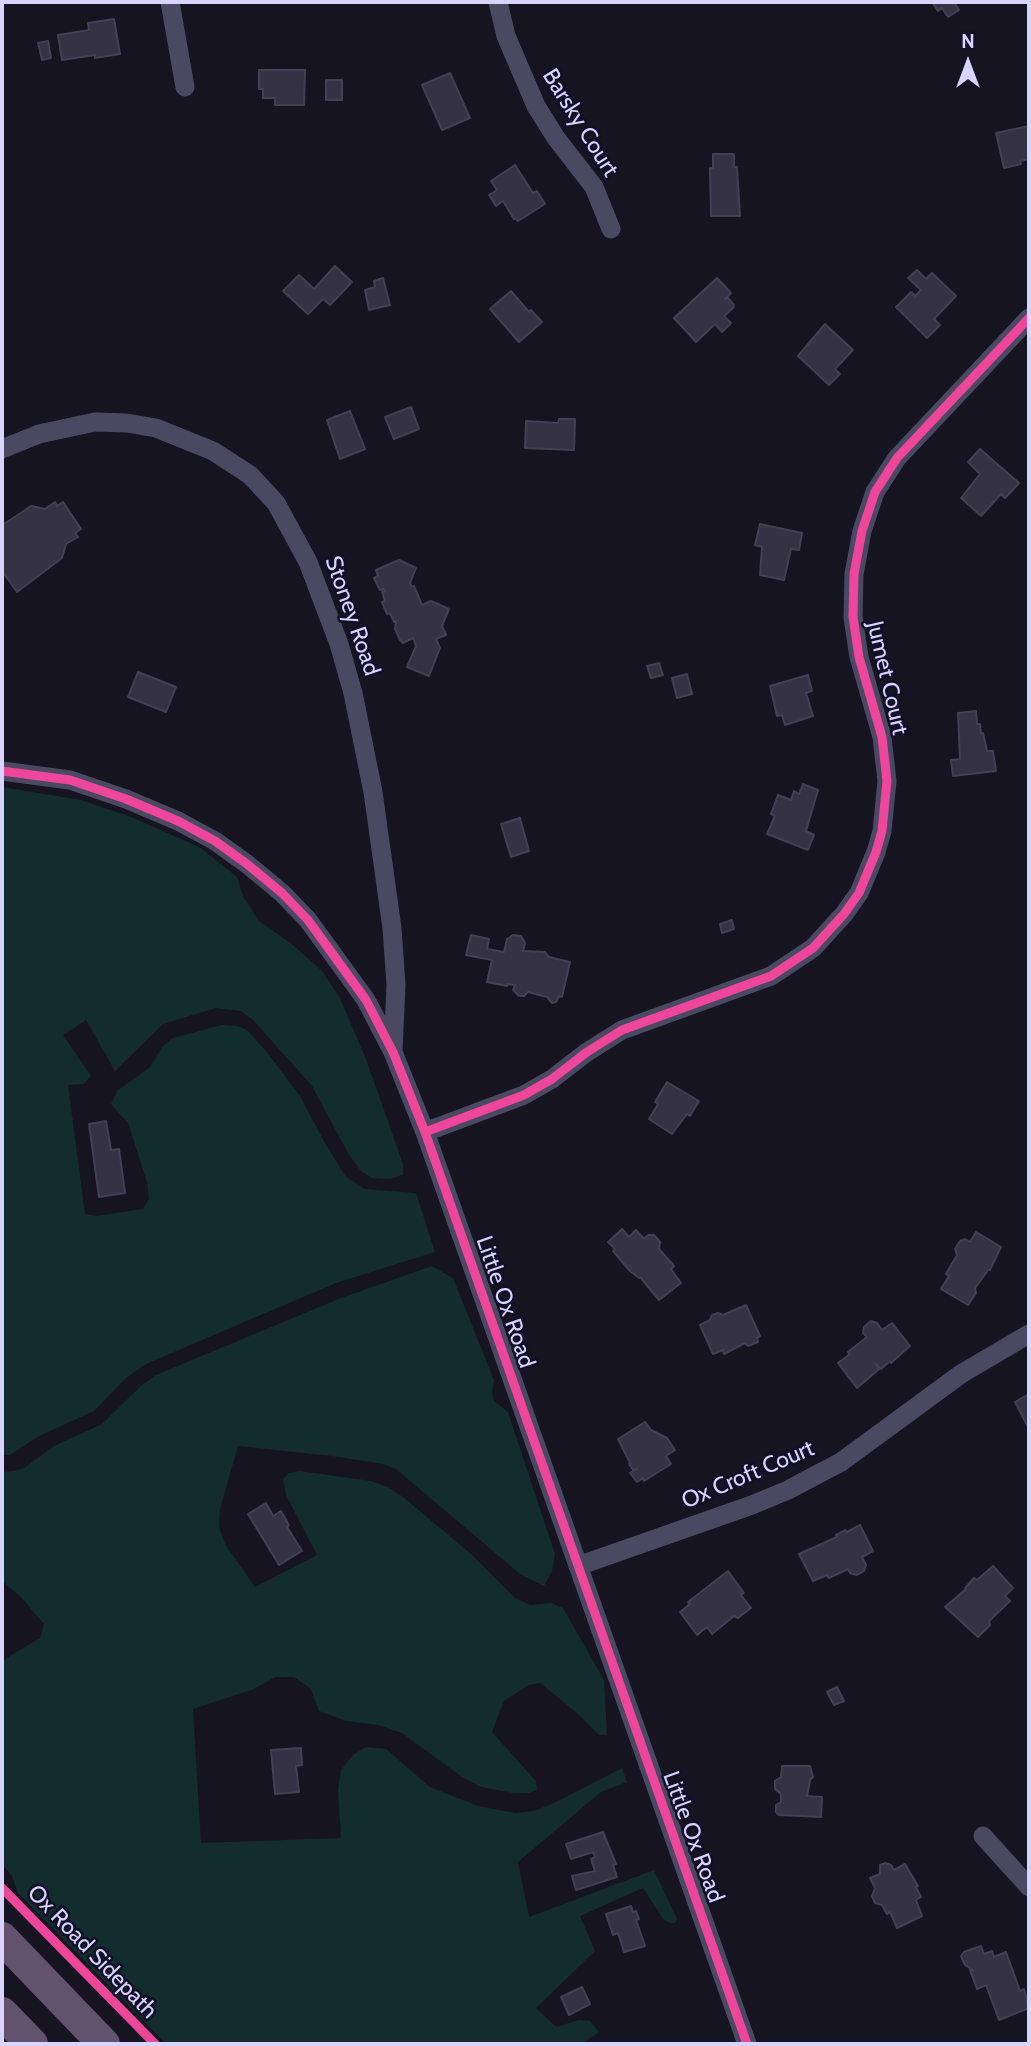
<!DOCTYPE html>
<html>
<head>
<meta charset="utf-8">
<style>
  body { margin:0 }
  #map { position:relative; width:1031px; height:2046px; overflow:hidden; background:#161421; font-family:Cabin,sans-serif }
  canvas { display:block }
  .frame { position:absolute; inset:0; border:4px solid #d9d4ff; pointer-events:none }
  .north { position:absolute; left:933px; top:28px; width:70px; height:70px; -webkit-text-stroke:5px #130f26; paint-order:stroke; rotate:0deg; font-size:19px; font-weight:700; line-height:28px; text-align:center; color:#d9d4ff }
  .north::after { content:''; display:block; margin:auto; width:24px; height:32px; background:#d9d4ff; clip-path:polygon(50% 0,100% 100%,50% 72%,0 100%) }
</style>
</head>
<body>
<div id="map">
<canvas width="1031" height="2046"></canvas>
<div class="frame"></div>
<div class="north">N</div>
</div>
<script>
const c = document.querySelector('canvas').getContext('2d');
c.lineJoin = 'round';
function paint(path, color) { c.fillStyle = color; c.fill(path, 'evenodd'); }
const shape = rows => new Path2D(rows.map(r => 'M' + r).join(''));
function stroke(path, color, width, dash) { c.strokeStyle = color; c.lineWidth = width; c.lineCap = dash ? 'butt' : 'round'; c.setLineDash(dash || []); c.stroke(path); }
function drawText(font, color, halo, rows, align = 'center') {
  c.font = font + ' Cabin,sans-serif'; c.lineWidth = 5; c.setLineDash([]); c.textBaseline = 'middle'; c.strokeStyle = halo; c.fillStyle = color; for (const [text, x, y, turn = 0] of rows) {
    c.save(); c.translate(x, y); c.rotate((+turn || 0) * Math.PI / 180); c.textAlign = isNaN(turn) ? turn : align; if (halo) c.strokeText(text, 0, 0); c.fillText(text, 0, 0); c.restore();
  }
}
paint(shape([
  [2,787,81,800,134,818,201,848,237,877,243,896,259,921,293,945,322,971,340,998,366,1059,403,1164,403,1175,390,1179,372,1178,361,1171,349,1155,312,1086,254,1021,241,1011,216,1008,163,1024,115,1071,86,1020,63,1035,91,1076,84,1084,68,1085,85,1214,96,1216,143,1209,149,1199,147,1182,128,1123,111,1104,117,1091,150,1067,163,1046,173,1038,222,1025,238,1026,247,1030,266,1051,300,1096,325,1143,346,1177,365,1189,416,1193,435,1252,336,1283,146,1364,126,1378,94,1411,39,1436,10,1455,2,1455],
  [432,1266,453,1278,494,1380,492,1393,493,1400,508,1412,555,1554,552,1571,544,1586,520,1574,396,1469,383,1464,332,1456,238,1446,220,1509,219,1527,225,1544,255,1587,317,1555,286,1495,283,1479,289,1473,300,1471,371,1481,388,1487,403,1497,471,1554,515,1598,530,1605,551,1603,563,1608,604,1680,607,1735,599,1735,577,1713,540,1683,529,1685,504,1701,492,1732,536,1781,537,1790,529,1793,513,1793,481,1787,462,1777,402,1733,378,1725,346,1721,319,1711,311,1689,294,1677,275,1677,254,1689,193,1709,201,1843,341,1838,338,1789,341,1770,353,1755,366,1747,386,1749,430,1787,478,1806,515,1813,534,1811,554,1803,622,1768,627,1782,601,1792,518,1862,529,1917,654,1870,677,1919,675,1923,670,1923,663,1919,643,1888,580,1916,595,1951,536,2008,556,2027,579,2020,590,2021,599,2032,582,2044,166,2044,18,1893,12,1876,2,1864,2,1661,40,1638,44,1624,20,1596,2,1581,2,1472,14,1471,24,1468,54,1446,102,1424,142,1385,156,1375,341,1298]
]), '#132c2d');
const building = shape([
  [932,2,954,2,959,10,948,17,942,8,938,11,932,2],
  [114,19,120,54,95,58,95,55,62,60,58,35,89,30,88,23,114,19],
  [48,41,51,58,42,60,38,43,48,41],
  [259,70,305,70,304,105,275,105,275,98,263,98,263,89,259,89,259,70],
  [450,73,470,118,442,130,422,85,450,73],
  [326,80,342,80,342,100,326,100,326,80],
  [1029,126,1029,159,1020,161,1021,164,1004,168,996,133,1029,126],
  [713,154,734,154,734,167,737,167,740,216,711,216,710,168,713,168,713,154],
  [515,165,533,193,537,191,545,204,518,221,515,218,514,219,503,201,496,206,489,195,497,190,491,181,515,165],
  [335,266,352,282,330,305,323,299,308,314,283,291,299,275,314,289,335,266],
  [917,270,926,279,932,273,956,296,934,319,940,325,927,338,896,307,911,292,915,296,921,290,908,278,917,270],
  [383,278,390,305,369,310,365,290,375,287,374,281,383,278],
  [717,278,731,293,725,299,728,298,734,305,733,308,724,316,731,323,722,332,715,324,696,342,674,318,717,278],
  [511,291,529,312,531,310,542,322,519,342,490,309,511,291],
  [825,324,853,350,835,369,840,374,829,385,798,356,825,324],
  [411,407,419,429,394,439,385,417,411,407],
  [350,411,365,449,340,459,327,420,350,411],
  [559,419,575,419,574,450,525,448,526,421,558,423,559,419],
  [980,449,1019,483,1005,498,1001,494,981,516,961,498,980,474,968,462,980,449],
  [55,502,57,506,63,502,81,529,75,533,78,537,66,544,62,558,17,592,2,571,2,520,4,524,31,506,45,509,55,502],
  [760,524,802,533,799,550,791,549,784,580,760,575,762,547,755,545,760,524],
  [399,560,416,568,410,583,412,587,414,586,422,605,431,601,449,609,442,626,446,635,436,639,440,648,429,676,407,667,416,646,413,638,403,643,400,640,395,629,396,621,394,622,390,613,387,614,382,602,385,601,382,592,385,591,384,589,380,590,374,578,378,576,376,570,399,560],
  [659,663,663,675,651,678,647,666,659,663],
  [138,672,176,687,166,712,128,697,138,672],
  [687,674,692,694,677,698,672,678,687,674],
  [808,675,812,691,806,693,813,716,785,725,782,715,777,716,770,686,808,675],
  [976,711,977,724,980,724,981,734,983,733,987,751,993,751,996,771,953,776,951,760,960,759,958,713,976,711],
  [803,784,818,790,806,831,814,835,808,850,767,834,775,816,771,814,778,795,791,800,794,791,799,794,803,784],
  [520,818,529,851,511,857,501,824,520,818],
  [732,920,734,929,722,933,720,924,732,920],
  [471,935,489,939,487,949,504,952,507,939,513,935,521,936,525,943,523,951,545,952,549,957,570,962,562,997,559,996,556,1002,552,1003,547,997,528,992,524,996,519,996,513,990,515,985,507,984,507,986,487,982,492,960,466,955,471,935],
  [667,1082,699,1101,690,1116,687,1114,672,1134,649,1119,658,1104,655,1102,667,1082],
  [106,1121,111,1150,119,1149,125,1193,99,1197,89,1124,106,1121],
  [622,1229,629,1237,636,1230,644,1239,648,1235,654,1235,660,1242,659,1249,674,1266,671,1269,681,1283,659,1300,640,1277,639,1278,630,1271,613,1251,615,1249,608,1242,622,1229],
  [976,1232,1001,1247,990,1270,989,1269,975,1288,976,1293,968,1305,941,1289,949,1276,946,1274,957,1255,955,1249,960,1241,965,1239,970,1242,976,1232],
  [746,1305,760,1336,757,1338,758,1342,748,1346,745,1343,724,1354,723,1350,713,1354,700,1325,710,1320,712,1315,718,1313,723,1315,746,1305],
  [871,1321,877,1323,882,1330,892,1323,910,1346,891,1363,890,1361,881,1369,875,1363,879,1369,857,1388,838,1363,850,1354,848,1352,867,1337,863,1333,864,1327,871,1321],
  [1029,1394,1029,1429,1015,1402,1029,1394],
  [645,1422,651,1430,667,1438,675,1450,666,1456,671,1464,644,1481,643,1478,637,1482,630,1473,637,1469,633,1470,629,1464,630,1463,618,1439,645,1422],
  [266,1503,273,1516,281,1511,289,1525,287,1527,302,1551,279,1565,248,1514,266,1503],
  [860,1525,873,1551,862,1557,866,1565,864,1571,857,1575,850,1573,848,1569,829,1578,827,1575,813,1581,799,1554,837,1537,836,1535,845,1530,847,1532,860,1525],
  [993,1566,1013,1588,1005,1596,1010,1601,989,1621,990,1625,978,1637,945,1607,966,1589,965,1588,974,1578,977,1580,993,1566],
  [728,1571,744,1593,741,1595,751,1608,738,1618,734,1616,712,1634,707,1627,697,1635,680,1612,690,1604,688,1602,728,1571],
  [837,1687,844,1701,834,1705,827,1692,837,1687],
  [301,1748,302,1765,296,1766,299,1792,275,1794,271,1750,301,1748],
  [782,1766,810,1766,813,1777,810,1780,807,1796,822,1797,821,1817,779,1815,776,1812,776,1805,781,1802,781,1794,775,1789,775,1781,781,1777,782,1766],
  [603,1832,616,1864,613,1865,617,1877,576,1890,572,1876,595,1871,591,1859,595,1857,593,1852,571,1859,566,1844,603,1832],
  [885,1863,891,1865,894,1870,905,1864,918,1886,916,1887,921,1897,916,1900,922,1916,897,1928,890,1912,887,1914,882,1905,875,1903,872,1896,875,1888,870,1878,880,1874,880,1865,885,1863],
  [631,1906,633,1912,636,1911,639,1919,636,1920,645,1946,624,1952,618,1933,613,1935,606,1914,631,1906],
  [981,1946,984,1954,992,1951,994,1957,1006,1952,1020,1991,1024,1989,1029,2008,999,2020,986,1985,977,1989,970,1970,973,1970,965,1965,961,1956,964,1952,981,1946],
  [582,1987,590,2004,569,2015,561,1997,582,1987]
]);
paint(building, '#343243');
stroke(building, '#433f54', 2);
stroke(shape([
  [170,2,185,87],
  [498,2,506,36,536,106,556,138,594,187,611,229],
  [2,449,39,434,95,422,127,423,156,428,213,451,250,475,276,503,308,562,339,644,353,693,373,792,392,928,396,985,393,1051],
  [2,771,70,780,126,799,178,821,215,841,247,864,282,893,308,920,366,1000,393,1052,425,1132,747,2044],
  [425,1132,524,1095,552,1079,587,1052,622,1030,771,976,813,948,844,914,859,893,876,852,882,831,887,781,882,737,859,657,853,617,854,574,862,531,875,492,897,458,1029,318],
  [578,1566,752,1505,788,1490,841,1462,961,1374,1029,1334],
  [983,1836,1029,1887]
]), '#4a4962', 19);
stroke(shape([
  [2,1938,104,2044],
  [2,2013,32,2044]
]), '#62526e', 32);
stroke(shape([
  [2,771,70,780,126,799,178,821,215,841,247,864,282,893,308,920,366,1000,393,1052,425,1132,747,2044],
  [425,1132,524,1095,552,1079,587,1052,622,1030,771,976,813,948,844,914,859,893,876,852,882,831,887,781,882,737,859,657,853,617,854,574,862,531,875,492,897,458,1029,318],
  [2,1888,155,2044]
]), '#ed469a', 9);
drawText('23px', '#d9d4ff', '#130f26', [
  ["Barsky Court",580,123,58],
  ["Stoney Road",352,616,71],
  ["Jumet Court",887,678,77],
  ["Little Ox Road",505,1302,71],
  ["Ox Croft Court",748,1475,-23],
  ["Little Ox Road",693,1837,70],
  ["Ox Road Sidepath",92,1952,46]
]);
</script>
</body>
</html>
